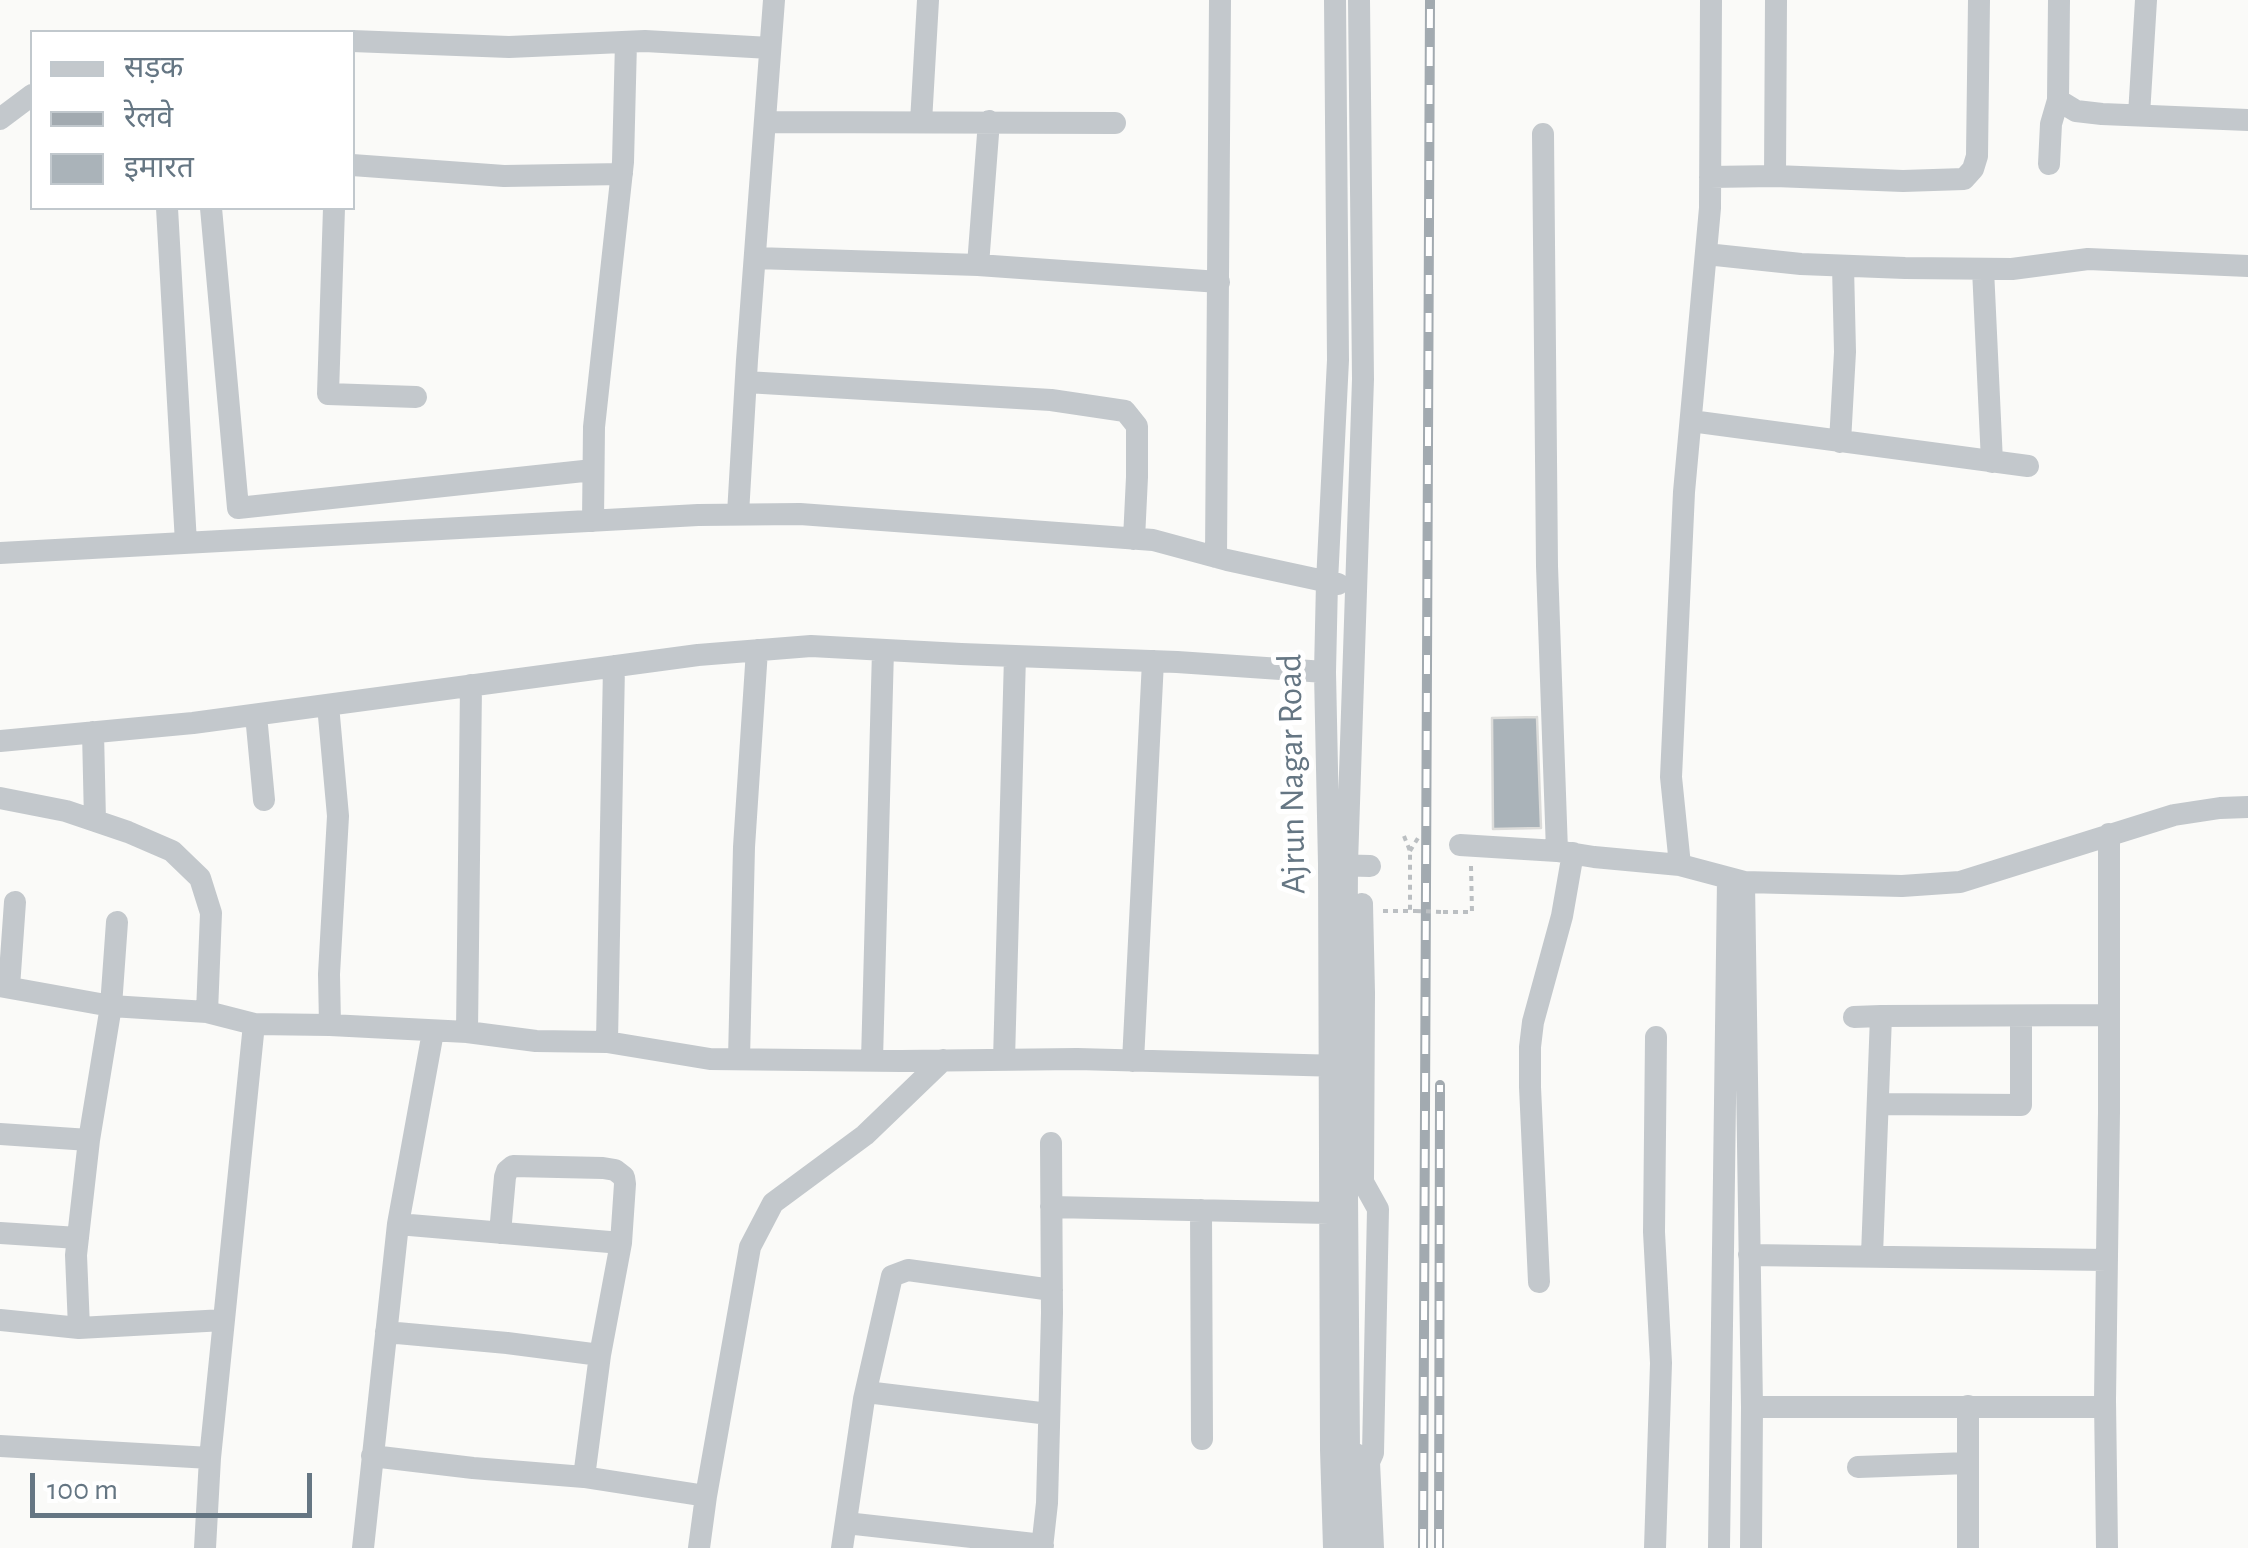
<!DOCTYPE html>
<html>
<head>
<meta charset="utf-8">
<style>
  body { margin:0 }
  #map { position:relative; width:2248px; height:1548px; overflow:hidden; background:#fafaf8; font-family:"Alegreya Sans","Noto Sans Devanagari",sans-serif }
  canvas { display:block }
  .legend { position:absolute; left:30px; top:30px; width:325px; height:180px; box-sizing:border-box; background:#fff; border:2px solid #c1c8cd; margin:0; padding:12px 18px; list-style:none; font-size:30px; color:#657683 }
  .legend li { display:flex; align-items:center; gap:20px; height:50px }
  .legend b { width:50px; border:2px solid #c1c8cd }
  .scale { position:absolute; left:30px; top:1473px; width:282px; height:45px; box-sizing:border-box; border:5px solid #657683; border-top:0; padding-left:12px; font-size:30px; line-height:35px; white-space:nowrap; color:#657683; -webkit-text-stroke:8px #fff; paint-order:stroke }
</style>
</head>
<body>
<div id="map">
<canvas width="2248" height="1548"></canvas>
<ul class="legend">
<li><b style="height:12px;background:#c3c8cc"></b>सड़क</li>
<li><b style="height:12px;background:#a2aab0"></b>रेलवे</li>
<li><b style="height:28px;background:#aab3b9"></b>इमारत</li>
</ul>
<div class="scale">100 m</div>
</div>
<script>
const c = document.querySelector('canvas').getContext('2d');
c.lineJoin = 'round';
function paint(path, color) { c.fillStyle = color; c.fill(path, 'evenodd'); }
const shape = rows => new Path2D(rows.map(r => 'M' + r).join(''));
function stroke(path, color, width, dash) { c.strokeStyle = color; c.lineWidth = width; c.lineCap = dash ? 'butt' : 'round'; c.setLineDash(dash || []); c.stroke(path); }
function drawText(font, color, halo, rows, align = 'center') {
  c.font = font + ' "Alegreya Sans",sans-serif'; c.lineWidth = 10; c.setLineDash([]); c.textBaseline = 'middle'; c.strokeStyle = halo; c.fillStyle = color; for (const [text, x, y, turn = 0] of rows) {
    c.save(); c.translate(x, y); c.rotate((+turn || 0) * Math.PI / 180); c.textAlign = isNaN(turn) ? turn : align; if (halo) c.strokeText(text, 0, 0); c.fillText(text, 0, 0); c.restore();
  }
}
const building = shape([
  [1537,717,1541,828,1493,829,1492,718,1537,717]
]);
paint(building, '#aab3b9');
stroke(building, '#dcdcda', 2.5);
stroke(shape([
  [1404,836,1410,851,1410,911],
  [1410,851,1418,838],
  [1383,911,1416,911],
  [1443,912,1472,912,1471,866]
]), '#bbbfc2', 4, [5, 5]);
stroke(shape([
  [1711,0,1710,208,1684,492,1671,777,1680,865,1744,882,1902,886,1960,882,2174,815,2220,808,2248,807],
  [2059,0,2058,100,2076,111,2102,114,2248,120],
  [352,41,509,47,645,41,770,48],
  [2139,115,2146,0],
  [0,119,32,95],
  [765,122,1115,123],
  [921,122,928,0],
  [1543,134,1547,566,1557,851,1594,857,1680,865],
  [2049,164,2051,124,2058,100],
  [352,165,504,176,622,174],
  [1775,176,1776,0],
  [1710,177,1775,176,1903,181,1964,179,1973,169,1977,156,1979,0],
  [167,208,186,543],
  [211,208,238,508,593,470],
  [334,208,328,394,416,397],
  [1706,254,1801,264,1905,268,2012,269,2088,259,2248,266],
  [755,258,978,265,1219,282],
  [978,265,989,121],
  [1983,269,1992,462],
  [746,382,1051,400,1125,411,1137,426,1137,477,1134,539],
  [1691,421,2028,466],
  [1840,442,1845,352,1843,266],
  [738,514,747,360,774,0],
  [593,521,594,427,623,162,626,42],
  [0,553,698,515,800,514,1153,540,1227,560,1338,584],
  [1216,557,1220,0],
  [328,705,338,816,329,974,330,1025],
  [256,715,264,800],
  [93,732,95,821],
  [0,741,193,723,698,655,811,646,961,654,1177,662,1325,672],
  [0,798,66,811,128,832,172,851,200,878,211,913,207,1012],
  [1460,845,1557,851],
  [1332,865,1370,866],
  [1744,882,1752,1407,1751,1548],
  [1362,904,1364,993,1363,1182,1378,1209,1373,1453,1369,1462],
  [0,986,111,1006,207,1012,254,1024,330,1025,467,1032,536,1041,607,1042,710,1059,901,1061,1077,1059,1341,1066],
  [9,987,15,902],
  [1854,1017,1881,1016],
  [467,1032,471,685],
  [607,1042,614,666],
  [739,1059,744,847,757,650],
  [872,1060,883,650],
  [1004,1060,1015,656],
  [1133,1061,1153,661],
  [1878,1104,2021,1105,2021,1016],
  [0,1134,89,1140],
  [1051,1207,1329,1213],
  [1201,1210,1202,1439],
  [398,1224,621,1243],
  [0,1233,78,1238],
  [500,1233,505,1177,507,1171,513,1166,603,1168,615,1170,624,1177,625,1184,621,1243,600,1355,584,1477],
  [1749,1255,2107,1260],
  [1872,1255,1881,1016,2109,1015],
  [1539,1282,1530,1087,1530,1047,1533,1022,1562,916,1573,853],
  [0,1320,79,1328,76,1255,89,1140,111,1006,117,922],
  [79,1328,224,1320],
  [386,1332,507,1343,600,1355],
  [866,1392,1049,1414],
  [1752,1407,2105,1407],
  [0,1446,210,1458],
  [1356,1454,1369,1462,1373,1548],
  [372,1456,473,1468,584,1477,706,1496],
  [1858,1467,1968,1463],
  [846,1523,1043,1545],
  [205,1548,210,1458,254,1024],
  [363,1548,398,1224,433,1032],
  [699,1548,706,1496,750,1247,773,1203,865,1135,943,1060],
  [842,1548,864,1399,892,1276,908,1270,1052,1290],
  [1042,1548,1047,1503,1052,1313,1051,1143],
  [1334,1548,1331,1450,1329,865,1325,672,1327,582,1338,360,1335,0],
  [1353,1548,1349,1449,1346,1066,1347,864,1363,379,1359,0],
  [1655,1548,1661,1363,1654,1232,1656,1037],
  [1719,1548,1728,879],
  [1968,1548,1968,1406],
  [2107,1548,2105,1400,2109,1112,2109,834]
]), '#c3c8cc', 22);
const rail = shape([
  [1423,1548,1430,0],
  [1439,1548,1440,1085]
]);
stroke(rail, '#a2aab0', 10);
stroke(rail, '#fff', 6, [19]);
stroke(shape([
  [1416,911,1443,912]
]), '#bbbfc2', 4, [5, 5]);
drawText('35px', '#657683', '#fff', [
  ["Ajrun Nagar Road",1292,774,-91]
]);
</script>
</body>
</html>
